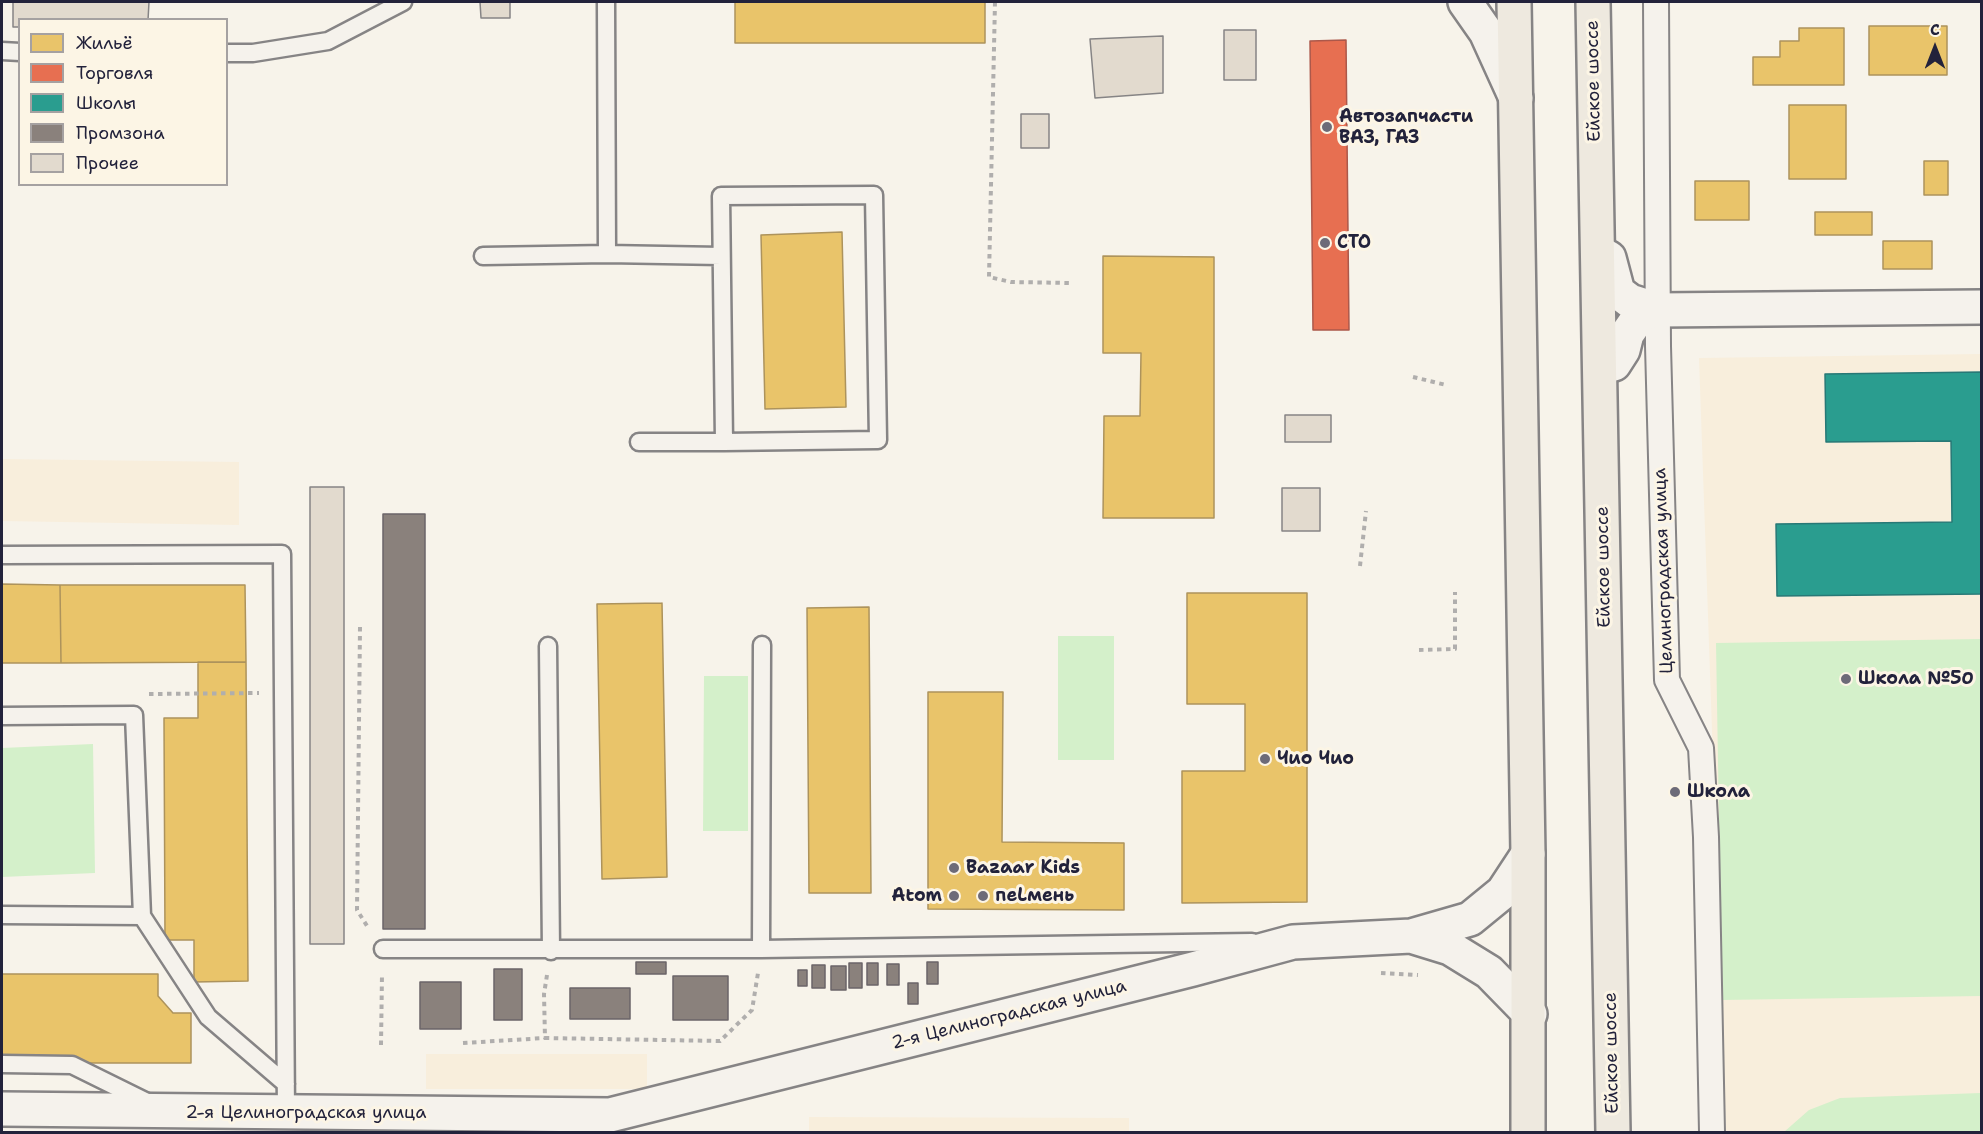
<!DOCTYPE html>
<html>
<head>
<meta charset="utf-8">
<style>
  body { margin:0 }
  #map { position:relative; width:1983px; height:1134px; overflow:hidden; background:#f7f3ea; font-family:"Shantell Sans",sans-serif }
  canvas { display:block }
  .frame { position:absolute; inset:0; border:3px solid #22223b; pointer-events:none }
  .legend { position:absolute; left:18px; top:18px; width:210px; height:168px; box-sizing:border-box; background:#fcf5e5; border:2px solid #a5a1a1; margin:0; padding:8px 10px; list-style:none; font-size:18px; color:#22223b }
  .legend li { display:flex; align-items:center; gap:12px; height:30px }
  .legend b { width:30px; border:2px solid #a5a1a1 }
  .north { position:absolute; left:1905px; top:18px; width:60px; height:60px; -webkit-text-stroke:4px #fcf5e5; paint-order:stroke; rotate:0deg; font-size:16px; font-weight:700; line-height:24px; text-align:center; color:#22223b }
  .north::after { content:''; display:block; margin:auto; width:21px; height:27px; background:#22223b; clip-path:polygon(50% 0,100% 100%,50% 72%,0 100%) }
</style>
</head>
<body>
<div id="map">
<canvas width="1983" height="1134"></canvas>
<div class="frame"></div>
<ul class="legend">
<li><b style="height:16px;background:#e9c46a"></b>Жильё</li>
<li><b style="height:16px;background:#e76f51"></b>Торговля</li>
<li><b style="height:16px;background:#2a9d8f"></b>Школы</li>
<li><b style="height:16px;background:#8a817c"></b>Промзона</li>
<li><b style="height:16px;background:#e2dace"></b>Прочее</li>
</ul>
<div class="north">С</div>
</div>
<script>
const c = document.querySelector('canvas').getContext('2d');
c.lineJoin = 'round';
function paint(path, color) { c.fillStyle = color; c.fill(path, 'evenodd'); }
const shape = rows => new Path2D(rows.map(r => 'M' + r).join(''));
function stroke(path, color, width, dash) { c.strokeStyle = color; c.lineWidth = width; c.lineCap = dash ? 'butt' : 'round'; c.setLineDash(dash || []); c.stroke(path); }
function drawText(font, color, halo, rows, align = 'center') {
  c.font = font + ' "Shantell Sans",sans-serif'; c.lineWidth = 6; c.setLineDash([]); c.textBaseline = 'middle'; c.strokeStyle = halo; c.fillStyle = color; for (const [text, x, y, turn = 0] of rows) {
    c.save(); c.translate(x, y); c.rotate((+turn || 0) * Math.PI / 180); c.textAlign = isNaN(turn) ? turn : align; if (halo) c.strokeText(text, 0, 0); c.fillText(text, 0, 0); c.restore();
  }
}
paint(shape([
  [1981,354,1981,1132,1726,1132,1699,358],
  [2,459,239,462,239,525,2,521],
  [426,1054,647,1054,647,1089,426,1089],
  [809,1117,1129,1118,1129,1132,809,1132]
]), '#f8eedc');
paint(shape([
  [1058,636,1114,636,1114,760,1058,760],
  [1981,639,1981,996,1722,1000,1716,643],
  [704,676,748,676,748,831,703,831],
  [93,744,95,873,2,877,2,748],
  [1981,1093,1981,1132,1784,1132,1809,1110,1840,1098]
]), '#d4f0ca');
const homes = shape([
  [735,2,985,2,985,43,735,43,735,2],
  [1869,26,1947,26,1947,75,1869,75,1869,26],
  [1799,28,1844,28,1844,85,1753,85,1753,57,1780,57,1780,41,1799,41,1799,28],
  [1789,105,1846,105,1846,179,1789,179,1789,105],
  [1924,161,1948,161,1948,195,1924,195,1924,161],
  [1695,181,1749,181,1749,220,1695,220,1695,181],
  [1815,212,1872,212,1872,235,1815,235,1815,212],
  [842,232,846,407,765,409,761,235,842,232],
  [1883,241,1932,241,1932,269,1883,269,1883,241],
  [1103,256,1214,257,1214,518,1103,518,1104,416,1140,416,1141,353,1103,353,1103,256],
  [2,584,60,585,61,663,2,663,2,584],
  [60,585,245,585,246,662,61,663,60,585],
  [1187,593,1307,593,1307,902,1182,903,1182,771,1245,771,1245,704,1187,704,1187,593],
  [662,603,667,877,602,879,597,604,662,603],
  [869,607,871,893,809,893,807,608,869,607],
  [198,662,246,662,248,981,194,982,194,940,165,940,164,718,198,718,198,662],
  [928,692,1003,692,1002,842,1124,843,1124,910,928,909,928,692],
  [2,974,158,974,158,996,173,1013,191,1013,191,1063,2,1063,2,974]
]);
paint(homes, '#e9c46a');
stroke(homes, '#ad935c', 1.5);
const shops = shape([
  [1346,40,1349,330,1313,330,1310,41,1346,40]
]);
paint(shops, '#e76f51');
stroke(shops, '#ac584a', 1.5);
const schools = shape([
  [1982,372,1982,594,1777,596,1776,524,1952,522,1951,441,1826,442,1825,374,1982,372]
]);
paint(schools, '#2a9d8f');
stroke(schools, '#287876', 1.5);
const industry = shape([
  [383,514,425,514,425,929,383,929,383,514],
  [636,962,666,962,666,974,636,974,636,962],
  [927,962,938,962,938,984,927,984,927,962],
  [849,963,862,963,862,988,849,988,849,963],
  [867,963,878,963,878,985,867,985,867,963],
  [887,964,899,964,899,985,887,985,887,964],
  [812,965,825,965,825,988,812,988,812,965],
  [831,966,846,966,846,990,831,990,831,966],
  [494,969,522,969,522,1020,494,1020,494,969],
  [798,970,807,970,807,986,798,986,798,970],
  [673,976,728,976,728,1020,673,1020,673,976],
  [420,982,461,982,461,1029,420,1029,420,982],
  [908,983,918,983,918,1004,908,1004,908,983],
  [570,988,630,988,630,1019,570,1019,570,988]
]);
paint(industry, '#8a817c');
stroke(industry, '#6b6468', 1.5);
const building = shape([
  [13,2,149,2,148,20,20,20,20,27,13,27,13,2],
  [480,2,510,2,510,18,481,18,480,2],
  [1224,30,1256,30,1256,80,1224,80,1224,30],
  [1163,36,1163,93,1095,98,1090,39,1163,36],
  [1021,114,1049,114,1049,148,1021,148,1021,114],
  [1285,415,1331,415,1331,442,1285,442,1285,415],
  [310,487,344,487,344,944,310,944,310,487],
  [1282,488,1320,488,1320,531,1282,531,1282,488]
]);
paint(building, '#e2dace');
stroke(building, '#868485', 1.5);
const service = shape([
  [606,2,607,254],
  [2,51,20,52],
  [226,53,253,53,328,41,403,2],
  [483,256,607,254,721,256],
  [639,442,724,442,878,440,874,195,721,196,724,442],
  [2,555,282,554,286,1113],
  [548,646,551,951],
  [2,716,134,715,142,916,208,1017,286,1084],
  [2,915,142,916],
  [383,949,761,949,1252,942],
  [761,949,762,645],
  [2,1064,72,1065,149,1103]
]);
const pedestrian = shape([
  [1656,2,1658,346,1667,680,1701,748,1706,837,1712,1132]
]);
const minor = shape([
  [1465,2,1486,32,1516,98],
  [1598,252,1609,258,1618,292,1630,301,1658,310],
  [1600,368,1614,364,1623,350,1627,334,1641,314,1658,310,1982,307],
  [1411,936,1450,948,1489,972,1530,1014],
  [2,1109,610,1115,1193,969,1293,942,1411,936,1470,919,1503,892,1528,854]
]);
const primary = shape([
  [1514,2,1528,854,1528,1132],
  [1593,2,1613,1132]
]);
stroke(service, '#868485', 21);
stroke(pedestrian, '#868485', 28);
stroke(minor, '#868485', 38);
stroke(primary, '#868485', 38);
stroke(shape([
  [995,2,989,277,1011,282,1071,283],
  [1413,377,1446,385],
  [1360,566,1366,511],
  [360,627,357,910,369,929],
  [1419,650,1455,649,1455,592],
  [149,694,259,693],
  [1381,973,1418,975],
  [547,975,544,994,545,1038,720,1041,752,1010,758,973],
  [463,1043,545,1038],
  [381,1045,382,974]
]), '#b0aead', 4, [4.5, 4.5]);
stroke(service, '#f5f2ec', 16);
stroke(pedestrian, '#f5f2ec', 24);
stroke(minor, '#f5f2ec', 33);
stroke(primary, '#eee9df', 33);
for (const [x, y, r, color] of [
  [1327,127,6,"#6d6b78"],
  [1325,243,6,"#6d6b78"],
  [1846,679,6,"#6d6b78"],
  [1265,759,6,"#6d6b78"],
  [1675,792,6,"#6d6b78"],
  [954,868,6,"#6d6b78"],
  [954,896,6,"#6d6b78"],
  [983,896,6,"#6d6b78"]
]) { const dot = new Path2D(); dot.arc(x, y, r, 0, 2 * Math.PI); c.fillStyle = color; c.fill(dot); stroke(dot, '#fcf5e5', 2); }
drawText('18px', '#22223b', '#fcf5e5', [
  ["Ейское шоссе",1594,81,-91],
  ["Ейское шоссе",1604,567,-91],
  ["Целиноградская улица",1664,571,-92],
  ["2-я Целиноградская улица",1009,1015,-14],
  ["Ейское шоссе",1612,1053,-91],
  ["2-я Целиноградская улица",306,1113]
]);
drawText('bold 18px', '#22223b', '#fcf5e5', [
  ["Автозапчасти",1339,117],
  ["ВАЗ, ГАЗ",1339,138],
  ["СТО",1337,243],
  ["Школа №50",1858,679],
  ["Чио Чио",1277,759],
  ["Школа",1687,792],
  ["Bazaar Kids",966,868],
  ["Atom",942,896,"right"],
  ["пеLмень",995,896]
], 'left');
</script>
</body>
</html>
